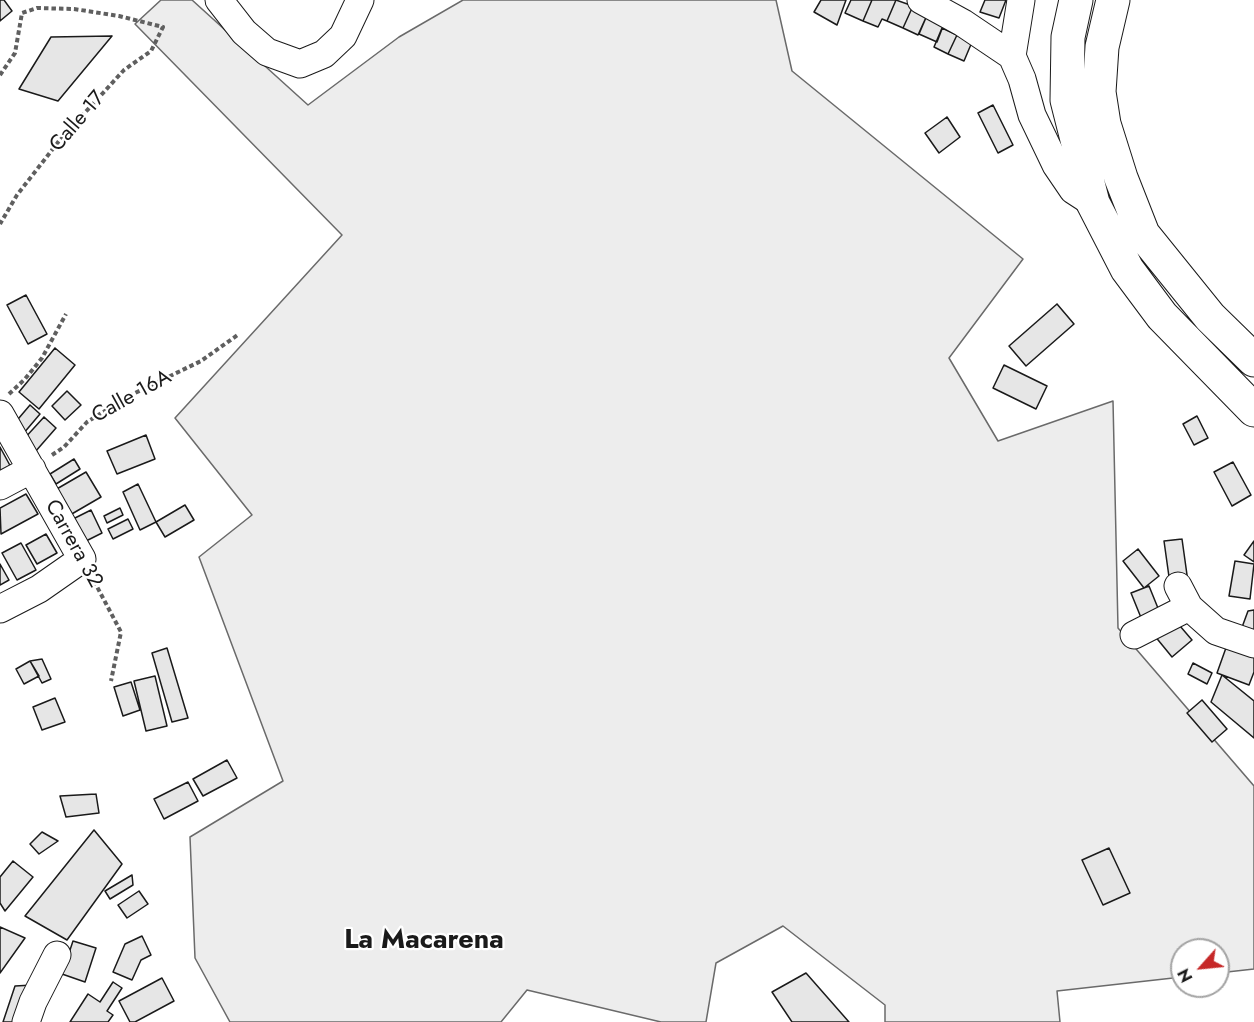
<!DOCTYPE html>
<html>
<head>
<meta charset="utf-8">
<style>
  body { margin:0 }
  #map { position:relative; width:1254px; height:1022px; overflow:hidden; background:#fff; font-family:Jost,sans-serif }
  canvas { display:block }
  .north { position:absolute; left:1170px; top:938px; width:60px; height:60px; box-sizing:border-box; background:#fff; border:2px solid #a3a3a3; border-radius:50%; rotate:243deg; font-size:16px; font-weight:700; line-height:24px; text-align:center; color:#1a1a1a }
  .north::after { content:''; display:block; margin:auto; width:21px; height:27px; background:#c62828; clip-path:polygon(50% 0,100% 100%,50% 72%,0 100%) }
</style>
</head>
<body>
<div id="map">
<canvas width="1254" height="1022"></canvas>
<div class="north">N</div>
</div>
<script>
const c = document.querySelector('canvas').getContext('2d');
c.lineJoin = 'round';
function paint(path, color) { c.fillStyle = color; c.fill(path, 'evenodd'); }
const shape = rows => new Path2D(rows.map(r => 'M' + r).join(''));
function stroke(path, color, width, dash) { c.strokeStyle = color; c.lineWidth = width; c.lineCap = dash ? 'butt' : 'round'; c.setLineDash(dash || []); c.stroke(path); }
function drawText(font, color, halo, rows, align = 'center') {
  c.font = font + ' Jost,sans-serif'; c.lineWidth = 4.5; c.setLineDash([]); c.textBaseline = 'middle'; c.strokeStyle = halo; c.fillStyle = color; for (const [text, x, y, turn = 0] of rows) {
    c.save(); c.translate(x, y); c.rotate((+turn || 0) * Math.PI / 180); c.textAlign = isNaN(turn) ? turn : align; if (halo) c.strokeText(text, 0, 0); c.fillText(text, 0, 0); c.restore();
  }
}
const green = shape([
  [161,0,192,0,308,105,399,37,463,0,776,0,792,71,1023,259,949,358,998,441,1113,401,1118,628,1254,786,1254,969,1218,973,1218,950,1182,950,1182,977,1057,991,1060,1022,885,1022,885,1005,783,926,716,963,706,1022,661,1022,527,990,501,1022,230,1022,195,958,190,837,283,781,199,557,252,515,175,418,342,235,135,24,161,0]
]);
paint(green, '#ededed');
stroke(green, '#6a6a6a', 1.5);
const building = shape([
  [0,0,4,0,12,11,0,21,0,0],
  [821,0,846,0,837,25,814,12,821,0],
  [851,0,872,0,863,21,845,13,851,0],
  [872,0,896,0,887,21,882,19,878,27,863,21,872,0],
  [896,0,913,6,903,28,887,21,896,0],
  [985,0,1006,0,999,18,980,12,985,0],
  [913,6,928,13,918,35,903,28,913,6],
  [928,13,945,21,937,42,919,34,928,13],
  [942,28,957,35,948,54,934,47,942,28],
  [957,35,972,42,964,61,948,54,957,35],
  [112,36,58,101,19,89,51,37,112,36],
  [993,105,1013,145,998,153,978,113,993,105],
  [947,117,960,137,939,153,925,133,947,117],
  [26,295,47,334,28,344,7,305,26,295],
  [1057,304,1074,324,1026,366,1009,346,1057,304],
  [55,348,75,365,39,409,19,392,55,348],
  [1004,365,1047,386,1036,409,993,388,1004,365],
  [67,391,81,405,65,420,52,406,67,391],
  [30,405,40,414,23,434,13,425,30,405],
  [1197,416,1208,438,1194,445,1183,424,1197,416],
  [44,417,56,428,35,452,23,440,44,417],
  [146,435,155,459,117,474,107,451,146,435],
  [0,447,13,471,0,478,0,447],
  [74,459,80,469,56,484,50,474,74,459],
  [1233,462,1251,495,1232,506,1214,472,1233,462],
  [86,472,101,497,70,515,55,490,86,472],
  [138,484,156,522,140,530,123,492,138,484],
  [26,494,38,514,1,534,0,508,26,494],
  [185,505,194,520,165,537,156,522,185,505],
  [120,508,123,515,107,523,104,516,120,508],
  [91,510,102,533,82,543,71,520,91,510],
  [128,519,133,529,113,539,108,529,128,519],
  [46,534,57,553,37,564,26,545,46,534],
  [1182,539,1188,582,1170,584,1164,541,1182,539],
  [1254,541,1254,562,1244,555,1254,541],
  [21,543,36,570,17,580,2,553,21,543],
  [1138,549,1159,576,1144,588,1123,561,1138,549],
  [1235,561,1254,564,1250,599,1229,596,1235,561],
  [0,564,9,580,0,585,0,564],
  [1149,586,1162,618,1144,625,1131,593,1149,586],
  [1254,610,1254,633,1241,630,1248,611,1254,610],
  [1174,619,1192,640,1172,657,1154,635,1174,619],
  [1227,645,1254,655,1254,672,1249,685,1217,673,1227,645],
  [167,648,188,718,172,722,152,653,167,648],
  [42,659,51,679,42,683,30,661,42,659],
  [30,661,39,676,24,684,16,669,30,661],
  [1193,663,1212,673,1207,684,1188,674,1193,663],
  [1222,675,1254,701,1254,738,1211,702,1222,675],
  [155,676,167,726,146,731,134,681,155,676],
  [131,682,140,710,123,716,114,687,131,682],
  [55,698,65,722,42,730,33,707,55,698],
  [1202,700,1227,729,1212,742,1187,713,1202,700],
  [227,760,237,778,203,796,193,779,227,760],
  [188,782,198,801,164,819,154,799,188,782],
  [96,794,99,813,66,817,60,796,96,794],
  [94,830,122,864,67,940,25,916,94,830],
  [42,832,58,841,39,854,30,844,42,832],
  [1109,848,1130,893,1103,905,1082,860,1109,848],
  [13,861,33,877,5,911,0,903,0,877,13,861],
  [132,875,133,885,110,899,105,891,132,875],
  [139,891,148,904,127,918,118,905,139,891],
  [0,927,25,938,0,973,0,927],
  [142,936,151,955,141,960,132,980,113,972,125,944,142,936],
  [73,941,96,948,85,982,62,974,73,941],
  [806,973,849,1022,792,1022,772,992,806,973],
  [162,978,174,1001,135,1022,130,1022,119,1001,162,978],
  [113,982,122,988,107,1011,113,1015,108,1022,70,1022,88,994,100,1002,113,982],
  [33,985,17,1022,3,1022,15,986,33,985]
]);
paint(building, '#e6e6e6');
stroke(building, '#1a1a1a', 1.5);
const minor = shape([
  [219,0,244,32,267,52,300,64,324,54,343,36,360,0],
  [921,0,963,23,1012,56],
  [1012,56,1022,79,1032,115,1056,165,1073,190,1093,203],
  [1012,56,1021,0],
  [0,414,82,559,39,589,0,609],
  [0,486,32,469],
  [1178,586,1189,607,1216,631,1254,644],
  [1134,635,1189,607],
  [26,1022,33,1002,57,955]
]);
const highway = shape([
  [1076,0,1068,37,1067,100,1093,203,1127,269,1162,316,1254,410],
  [1113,0,1102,47,1099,92,1104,124,1121,178,1143,234,1210,317,1254,360]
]);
stroke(minor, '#1a1a1a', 29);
stroke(highway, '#1a1a1a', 35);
stroke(shape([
  [0,75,15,53,22,13,37,8,74,9,119,16,163,27,151,51,124,70,59,141,17,195,0,224],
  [9,394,25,379,42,358,66,314],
  [52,455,64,447,87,422,131,395,201,361,239,334],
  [94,581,121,632,111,681]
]), '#5f5f5f', 4, [4.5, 3]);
stroke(minor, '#fff', 27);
stroke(highway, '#fff', 33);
drawText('21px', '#1a1a1a', '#fff', [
  ["Calle 17",78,122,-49],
  ["Calle 16A",132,397,-29],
  ["Carrera 32",73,544,61]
]);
drawText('bold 27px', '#1a1a1a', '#fff', [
  ["La Macarena",424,941]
]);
</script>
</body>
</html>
